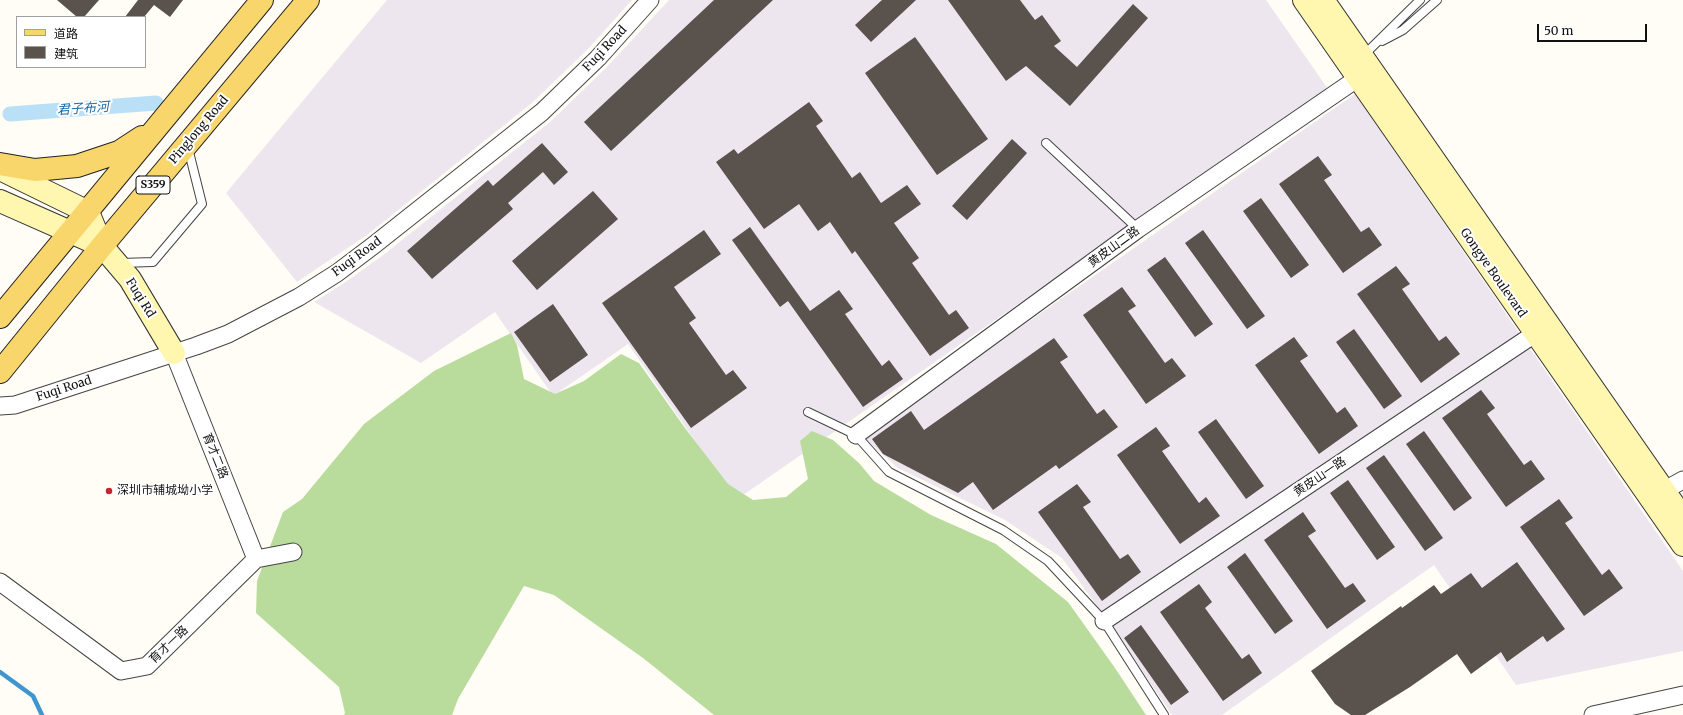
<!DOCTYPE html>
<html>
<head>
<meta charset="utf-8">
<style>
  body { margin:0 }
  #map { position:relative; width:1683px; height:715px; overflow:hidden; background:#fffdf5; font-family:Merriweather,"Noto Sans SC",serif }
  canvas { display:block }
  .legend { position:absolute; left:16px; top:16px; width:130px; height:52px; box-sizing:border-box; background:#fff; border:1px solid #a0a0a0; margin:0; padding:5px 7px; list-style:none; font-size:12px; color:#111 }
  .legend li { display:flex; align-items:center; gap:8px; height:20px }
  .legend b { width:20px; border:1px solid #a0a0a0 }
  .scale { position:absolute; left:1537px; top:24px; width:110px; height:18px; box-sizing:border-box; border:2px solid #111; border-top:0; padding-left:5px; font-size:12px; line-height:14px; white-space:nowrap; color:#111; -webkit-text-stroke:3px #fff; paint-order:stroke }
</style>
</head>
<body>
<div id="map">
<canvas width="1683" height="715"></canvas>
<ul class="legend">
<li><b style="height:5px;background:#f9d66b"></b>道路</li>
<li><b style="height:11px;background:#5a524d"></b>建筑</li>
</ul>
<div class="scale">50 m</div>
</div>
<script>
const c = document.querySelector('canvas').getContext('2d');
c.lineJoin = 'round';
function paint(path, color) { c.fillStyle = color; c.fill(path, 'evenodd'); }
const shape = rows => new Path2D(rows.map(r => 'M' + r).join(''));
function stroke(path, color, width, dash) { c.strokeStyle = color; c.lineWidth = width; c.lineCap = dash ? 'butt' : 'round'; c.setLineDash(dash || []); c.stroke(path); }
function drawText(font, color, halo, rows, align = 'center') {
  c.font = font + ' Merriweather,"Noto Sans SC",serif'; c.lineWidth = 4; c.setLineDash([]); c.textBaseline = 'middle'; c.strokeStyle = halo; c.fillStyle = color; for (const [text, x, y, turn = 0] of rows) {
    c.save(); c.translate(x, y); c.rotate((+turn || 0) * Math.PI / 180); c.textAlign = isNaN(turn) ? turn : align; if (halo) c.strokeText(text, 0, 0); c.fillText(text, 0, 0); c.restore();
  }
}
paint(shape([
  [387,0,632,0,588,49,533,102,367,235,297,282,226,193],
  [669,0,1266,0,1328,89,736,500,628,344,553,396,495,312,421,363,314,302,344,283,382,256,550,122,607,67],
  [1355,94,1683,571,1683,651,1516,685,1434,565,1222,715,1172,715,1113,628,1062,558,1005,520,898,468,863,437]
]), '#eee6ef');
paint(shape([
  [511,333,517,345,524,379,555,394,584,381,621,354,639,363,685,428,728,484,753,500,786,497,808,479,800,441,812,431,833,440,859,463,874,481,931,515,996,544,1068,602,1115,668,1146,715,714,715,643,658,554,595,524,586,458,699,452,715,344,715,345,713,339,687,256,613,257,581,283,512,302,499,364,424,434,371]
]), '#b9dc9c');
stroke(shape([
  [0,672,33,696,42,715]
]), '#3f96cf', 4.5);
stroke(shape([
  [10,114,156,103]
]), '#b9e0f7', 15);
paint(shape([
  [57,0,99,0,84,17,77,17],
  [138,0,183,0,170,17,154,5,144,17,125,17],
  [714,0,773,0,611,151,584,122],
  [882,0,916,0,871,42,855,25],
  [948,0,1020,0,1035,20,1042,15,1061,41,1054,46,1077,67,1133,4,1148,18,1070,106,1026,66,1006,81],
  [915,37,988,139,937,175,865,73],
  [809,102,823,121,816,126,852,178,860,172,881,203,907,185,921,204,894,223,919,258,912,263,949,315,956,310,969,328,930,356,855,251,852,254,830,222,818,231,799,204,764,229,716,162,734,149,738,154],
  [1012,139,1027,153,967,220,952,206],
  [542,143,568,172,554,185,543,172,508,203,513,209,432,279,407,251,488,180,493,186],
  [1318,156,1332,175,1324,180,1361,232,1369,227,1382,245,1343,273,1279,184],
  [593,191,618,219,537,290,512,261],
  [1261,198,1309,265,1291,278,1243,211],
  [750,227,810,311,839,290,853,309,845,314,882,366,889,360,903,379,863,407,788,301,780,307,732,240],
  [704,230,721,254,674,287,696,318,689,323,726,375,733,370,747,388,691,428,602,303],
  [1203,230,1265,316,1247,329,1185,243],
  [1165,257,1213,324,1195,337,1147,270],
  [1396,266,1410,284,1402,289,1439,341,1446,336,1460,354,1421,383,1357,294],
  [1122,287,1136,306,1128,311,1165,363,1172,358,1186,376,1146,404,1083,315],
  [553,304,588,355,550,382,514,332],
  [1354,329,1402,396,1384,409,1336,342],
  [1294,337,1308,356,1300,361,1337,413,1345,407,1358,426,1319,454,1255,365],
  [1054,338,1068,357,1060,362,1097,414,1104,409,1118,427,1059,469,1056,465,993,510,973,482,958,493,883,454,872,439,911,411,924,430],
  [1481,390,1495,408,1487,414,1524,465,1531,460,1545,479,1506,507,1442,418],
  [1216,419,1264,486,1246,499,1198,432],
  [1156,427,1170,446,1162,451,1199,503,1206,497,1220,516,1180,544,1117,455],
  [1424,431,1472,498,1454,511,1406,444],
  [1384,455,1443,538,1425,551,1366,468],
  [1348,480,1395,547,1377,560,1330,493],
  [1077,484,1091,502,1083,507,1120,559,1128,554,1141,572,1102,601,1038,512],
  [1559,499,1573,518,1565,523,1602,575,1609,569,1623,588,1584,616,1520,527],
  [1303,512,1316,531,1308,536,1345,588,1353,583,1366,601,1327,629,1264,540],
  [1245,553,1293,621,1275,634,1227,567],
  [1517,562,1565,629,1547,642,1543,636,1507,662,1501,652,1471,674,1457,654,1410,687,1365,715,1351,715,1335,704,1311,671,1401,606,1402,608,1434,585,1441,594,1471,573,1482,588],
  [1199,584,1212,602,1205,608,1242,659,1249,654,1262,673,1223,701,1160,612],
  [1141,625,1189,692,1171,705,1124,638]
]), '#5a524d');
const lane = shape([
  [1382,41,1403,30,1437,0],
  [1364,55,1420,0],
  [1046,143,1138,229],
  [120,263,153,262,202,204,188,148],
  [808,412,856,435,889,472,1003,530,1048,561,1104,621,1164,715]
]);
const street = shape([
  [174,353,256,559],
  [0,406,15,405,196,346,228,334,299,297,337,273,374,245,542,112,598,58,650,0],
  [856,435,1138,229,1358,78,1360,67],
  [1654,496,1683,480],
  [0,582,121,671,147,666,256,559,293,552],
  [1104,621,1536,333],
  [1593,715,1683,695]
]);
const secondary = shape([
  [1304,0,1683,545],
  [1323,0,1683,518],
  [0,169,88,212,102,246,130,279,174,353],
  [0,201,102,246]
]);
const primary = shape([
  [0,164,35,170,77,166,119,152,142,137],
  [0,317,262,0],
  [0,372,102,246,308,0]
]);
stroke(lane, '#444', 10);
stroke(street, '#444', 19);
stroke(secondary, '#333', 24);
stroke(primary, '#222', 24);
stroke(lane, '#fff', 8);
stroke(street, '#fff', 17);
stroke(secondary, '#fff6b0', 22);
stroke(primary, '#f9d66b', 22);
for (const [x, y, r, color] of [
  [109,491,4,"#c4262e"]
]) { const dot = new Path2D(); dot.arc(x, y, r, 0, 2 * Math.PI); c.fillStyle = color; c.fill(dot); stroke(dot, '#fff', 1.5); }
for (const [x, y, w] of [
  [153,185,34]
]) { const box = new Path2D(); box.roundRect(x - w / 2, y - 9, w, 18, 3); c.fillStyle = '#fff'; c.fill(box); stroke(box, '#111', 1); }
drawText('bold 11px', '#111', null, [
  ["S359",153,185]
]);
drawText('12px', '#111', '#fff', [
  ["Fuqi Road",605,49,-47],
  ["Pinglong Road",199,130,-50],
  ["黄皮山二路",1114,247,-36],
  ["Fuqi Road",357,257,-36],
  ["Gongye Boulevard",1493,273,55],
  ["Fuqi Rd",140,298,58],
  ["Fuqi Road",64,389,-18],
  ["育才二路",215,456,68],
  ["黄皮山一路",1320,477,-34],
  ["育才一路",169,645,-44]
]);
drawText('12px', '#111', '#fff', [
  ["深圳市辅城坳小学",117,491]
], 'left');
drawText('italic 13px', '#1768a6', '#fff', [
  ["君子布河",83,109,-4]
]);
</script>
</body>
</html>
